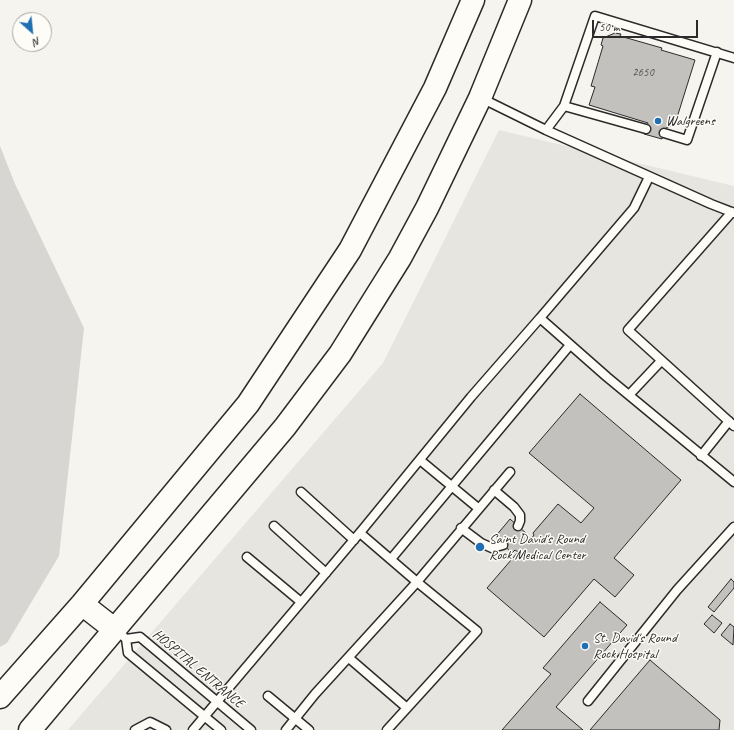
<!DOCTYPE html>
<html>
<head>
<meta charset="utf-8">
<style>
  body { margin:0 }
  #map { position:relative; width:734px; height:730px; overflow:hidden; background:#f5f4ef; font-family:Caveat,sans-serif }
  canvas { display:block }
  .north { position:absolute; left:12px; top:12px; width:40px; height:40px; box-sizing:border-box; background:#fdfcf7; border:1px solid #a9a8a5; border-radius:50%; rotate:153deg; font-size:11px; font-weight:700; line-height:16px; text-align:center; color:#2b2b2b }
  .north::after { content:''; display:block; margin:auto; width:14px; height:18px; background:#1f6fb2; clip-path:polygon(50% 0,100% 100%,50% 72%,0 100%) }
  .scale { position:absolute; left:592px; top:20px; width:106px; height:18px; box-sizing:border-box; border:2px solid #2b2b2b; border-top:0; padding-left:5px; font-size:12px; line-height:14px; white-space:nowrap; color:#2b2b2b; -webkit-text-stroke:3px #fdfcf7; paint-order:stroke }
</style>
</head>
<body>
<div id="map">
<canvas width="734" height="730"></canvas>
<div class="north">N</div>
<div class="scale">50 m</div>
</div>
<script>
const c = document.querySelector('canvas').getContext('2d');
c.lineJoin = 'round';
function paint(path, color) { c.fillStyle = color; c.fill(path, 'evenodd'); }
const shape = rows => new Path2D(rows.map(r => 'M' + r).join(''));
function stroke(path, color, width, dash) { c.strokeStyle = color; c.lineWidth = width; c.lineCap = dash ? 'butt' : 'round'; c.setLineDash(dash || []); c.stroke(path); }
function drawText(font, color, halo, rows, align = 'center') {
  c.font = font + ' Caveat,sans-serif'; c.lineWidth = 3; c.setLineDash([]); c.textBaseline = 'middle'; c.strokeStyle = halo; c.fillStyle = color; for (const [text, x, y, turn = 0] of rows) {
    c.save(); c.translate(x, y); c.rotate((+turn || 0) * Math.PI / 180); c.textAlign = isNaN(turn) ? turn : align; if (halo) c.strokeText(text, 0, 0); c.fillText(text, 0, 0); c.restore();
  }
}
paint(shape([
  [499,130,734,186,734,730,68,730,383,363]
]), '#e6e5e0');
paint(shape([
  [0,146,15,184,84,328,59,556,7,643,0,647]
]), '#d7d6d2');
const building = shape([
  [615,33,621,34,620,36,662,48,661,50,695,60,675,124,666,128,662,139,644,134,648,123,589,105,595,87,591,86,603,46,601,45,603,38,615,33],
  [580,394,681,480,614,558,634,575,615,597,594,579,544,637,487,588,518,552,515,550,512,553,495,537,510,519,528,535,527,536,531,539,534,535,533,533,558,504,581,523,594,508,529,453,580,394],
  [731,579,734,582,734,588,714,612,708,607,731,579],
  [600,602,627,625,556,707,583,730,502,730,551,674,543,668,600,602],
  [712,615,722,623,714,633,704,624,712,615],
  [730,624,734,627,733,645,721,635,730,624],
  [650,660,720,720,719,730,590,730,650,660]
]);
paint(building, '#c2c1be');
stroke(building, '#2b2b2b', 1);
const service = shape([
  [481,98,546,130,564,106,595,16,734,58],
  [564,106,646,129],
  [546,130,711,204,734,213],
  [664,133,687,140,717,52],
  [732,212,628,330,734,426],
  [540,318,634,208,649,177],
  [629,395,661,361],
  [701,456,729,421],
  [420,460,478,508],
  [494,490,514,507,520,515,520,521,518,526],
  [301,492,354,540],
  [274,526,326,573],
  [461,528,481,543,492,548,503,545],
  [247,557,301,602],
  [391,559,570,345],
  [123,636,126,639,128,653,221,730],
  [126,639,140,637,251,730],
  [349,658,407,708],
  [268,696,309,730],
  [588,701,677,590,734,527],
  [135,730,150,722,166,730],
  [193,730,363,529,471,397,540,318,607,377,734,482],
  [286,730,315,694,417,582,360,533],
  [387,730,477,631,417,582,510,472]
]);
const secondary = shape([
  [82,604,114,629],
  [0,697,82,604,248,404,350,250,435,88,473,0],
  [30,730,285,427,340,354,400,258,427,208,480,98,520,0]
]);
stroke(service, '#2b2b2b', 11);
stroke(secondary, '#2b2b2b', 25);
stroke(service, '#fdfcf7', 8);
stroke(secondary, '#fdfcf7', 22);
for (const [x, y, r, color] of [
  [658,121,4,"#1f6fb2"],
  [480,547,5,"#1f6fb2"],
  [585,646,4,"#1f6fb2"]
]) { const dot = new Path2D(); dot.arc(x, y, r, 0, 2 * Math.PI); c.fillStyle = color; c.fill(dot); stroke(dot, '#fdfcf7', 1.5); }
drawText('12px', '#515050', null, [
  ["2650",643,73]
]);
drawText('14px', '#2b2b2b', '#fdfcf7', [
  ["Walgreens",666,121],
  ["Saint David's Round",489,539],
  ["Rock Medical Center",489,555],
  ["St. David's Round",593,638],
  ["Rock Hospital",593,654]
], 'left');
drawText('14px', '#2b2b2b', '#fdfcf7', [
  ["HOSPITAL ENTRANCE",198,669,40]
]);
</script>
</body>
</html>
